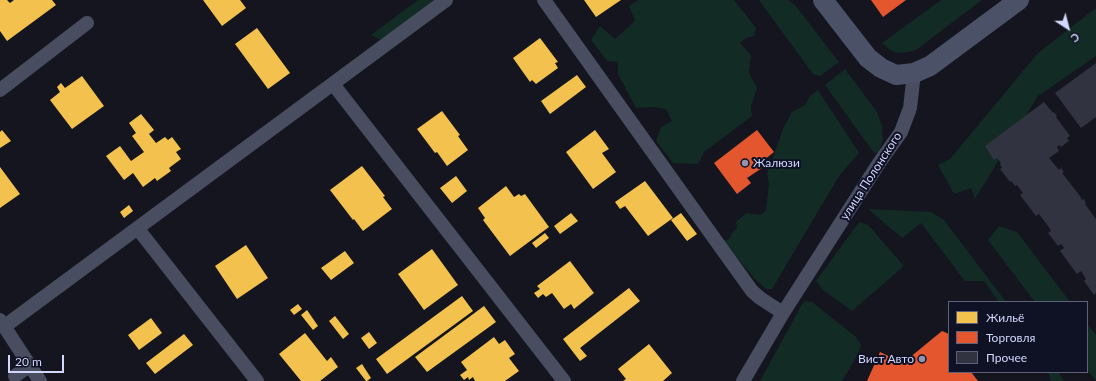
<!DOCTYPE html>
<html>
<head>
<meta charset="utf-8">
<style>
  body { margin:0 }
  #map { position:relative; width:1096px; height:381px; overflow:hidden; background:#14151f; font-family:Lato,sans-serif }
  canvas { display:block }
  .legend { position:absolute; left:948px; top:301px; width:140px; height:72px; box-sizing:border-box; background:#0f1124; border:1px solid #5d617b; margin:0; padding:5px 7px; list-style:none; font-size:12px; color:#d3d9fe }
  .legend li { display:flex; align-items:center; gap:8px; height:20px }
  .legend b { width:20px; border:1px solid #5d617b }
  .north { position:absolute; left:1048px; top:8px; width:40px; height:40px; -webkit-text-stroke:3px #0f1124; paint-order:stroke; rotate:144deg; font-size:11px; font-weight:700; line-height:16px; text-align:center; color:#d3d9fe }
  .north::after { content:''; display:block; margin:auto; width:14px; height:18px; background:#d3d9fe; clip-path:polygon(50% 0,100% 100%,50% 72%,0 100%) }
  .scale { position:absolute; left:8px; top:355px; width:56px; height:18px; box-sizing:border-box; border:2px solid #d3d9fe; border-top:0; padding-left:5px; font-size:12px; line-height:14px; white-space:nowrap; color:#d3d9fe; -webkit-text-stroke:3px #0f1124; paint-order:stroke }
</style>
</head>
<body>
<div id="map">
<canvas width="1096" height="381"></canvas>
<ul class="legend">
<li><b style="height:11px;background:#f2c14e"></b>Жильё</li>
<li><b style="height:11px;background:#e4572e"></b>Торговля</li>
<li><b style="height:11px;background:#323341"></b>Прочее</li>
</ul>
<div class="north">С</div>
<div class="scale">20 m</div>
</div>
<script>
const c = document.querySelector('canvas').getContext('2d');
c.lineJoin = 'round';
function paint(path, color) { c.fillStyle = color; c.fill(path, 'evenodd'); }
const shape = rows => new Path2D(rows.map(r => 'M' + r).join(''));
function stroke(path, color, width, dash) { c.strokeStyle = color; c.lineWidth = width; c.lineCap = dash ? 'butt' : 'round'; c.setLineDash(dash || []); c.stroke(path); }
function drawText(font, color, halo, rows, align = 'center') {
  c.font = font + ' Lato,sans-serif'; c.lineWidth = 4; c.setLineDash([]); c.textBaseline = 'middle'; c.strokeStyle = halo; c.fillStyle = color; for (const [text, x, y, turn = 0] of rows) {
    c.save(); c.translate(x, y); c.rotate((+turn || 0) * Math.PI / 180); c.textAlign = isNaN(turn) ? turn : align; if (halo) c.strokeText(text, 0, 0); c.fillText(text, 0, 0); c.restore();
  }
}
paint(shape([
  [418,0,435,0,381,40,371,35],
  [638,0,734,0,756,28,754,36,746,38,740,43,751,55,749,73,757,88,751,106,752,116,704,152,698,164,673,163,656,141,661,127,672,121,666,109,654,107,636,108,618,74,618,62,607,61,591,40,600,26,615,39,635,21,629,6],
  [759,0,788,0,795,5,839,62,820,76,813,74],
  [941,0,982,0,916,50,908,52,897,53,890,50,882,43],
  [1096,8,1096,56,1038,96,975,199,971,188,954,194,938,165,950,159,1038,53],
  [845,69,877,112,882,126,883,139,879,152,874,153,825,85],
  [818,90,859,153,839,176,772,289,766,289,754,278,723,241,729,239,732,233,737,228,736,222,746,213,761,215,766,210,769,184,767,174,783,129,792,112,805,105,810,96],
  [868,209,931,212,944,220,1006,302,999,302,984,281,965,281,921,223,902,238],
  [859,222,868,225,904,266,852,311,823,290,816,281],
  [999,226,1017,232,1070,302,1035,302,988,240],
  [805,301,812,302,856,337,861,345,858,354,842,381,760,381,801,306],
  [1087,324,1096,335,1096,381,1087,370],
  [1048,372,1058,372,1064,381,1051,381]
]), '#122b25');
paint(shape([
  [0,0,7,0,10,3,14,0,52,0,56,5,7,41,0,31],
  [203,0,240,0,246,8,222,26],
  [584,0,621,0,596,17],
  [257,28,290,73,268,89,235,44],
  [540,38,558,62,555,63,558,68,536,84,532,80,530,82,513,58],
  [577,75,586,87,550,114,541,101],
  [82,76,104,106,72,129,50,100,60,92,57,87,61,83,65,88],
  [442,111,460,135,458,136,468,150,447,166,437,152,435,153,417,129],
  [141,114,154,130,149,134,156,143,165,137,168,140,172,137,181,149,176,152,181,159,169,168,171,171,157,181,155,178,143,187,133,173,124,180,106,156,120,146,131,161,144,152,132,136,136,133,129,123],
  [2,130,11,141,0,148,0,132],
  [595,130,609,149,602,153,616,172,593,189,566,152],
  [362,166,385,196,383,197,392,209,363,231,354,219,353,220,330,190],
  [0,167,20,194,0,208],
  [456,176,467,191,452,203,440,188],
  [645,181,673,218,648,236,625,206,620,209,615,202],
  [506,186,514,197,519,194,521,196,525,194,549,227,510,256,483,220,485,218,478,208],
  [129,205,133,211,124,218,120,212],
  [571,213,578,221,560,234,554,226],
  [681,213,697,234,687,241,671,220],
  [545,233,549,238,536,248,532,243],
  [246,245,268,278,237,299,215,266],
  [432,249,458,285,424,310,398,274],
  [345,251,354,263,331,280,321,268],
  [570,261,594,293,574,309,571,304,564,309,552,293,546,297,543,294,538,298,534,293,540,289,537,286],
  [629,288,640,301,580,348,587,356,580,361,563,339],
  [462,296,473,311,387,374,376,359],
  [298,304,302,309,294,315,290,310],
  [484,306,496,322,427,372,415,357],
  [307,310,318,326,313,330,301,315],
  [335,316,349,334,343,339,329,321],
  [151,318,162,333,139,350,128,335],
  [369,332,377,343,369,349,361,338],
  [305,333,327,361,331,357,338,367,320,381,301,381,279,354],
  [184,334,193,345,155,374,146,363],
  [494,337,499,344,505,340,515,354,509,358,519,371,505,381,475,381,473,377,469,380,468,377,464,380,460,375,467,370,461,362],
  [649,344,672,373,663,381,623,381,626,379,618,369],
  [362,364,371,378,367,381,366,381,356,368]
]), '#f2c14e');
paint(shape([
  [871,0,906,0,883,17],
  [757,130,774,152,759,164,762,168,747,178,751,183,737,194,714,163],
  [942,331,949,334,949,372,971,372,978,381,867,381,880,352,903,363]
]), '#e4572e');
paint(shape([
  [1096,63,1096,117,1081,128,1055,93],
  [1044,102,1053,113,1054,112,1057,116,1056,117,1070,136,1067,138,1069,141,1061,147,1059,145,1057,147,1059,151,1049,158,1059,170,1061,168,1064,172,1062,173,1080,196,1082,200,1084,199,1086,203,1085,204,1096,219,1096,293,1094,295,1084,281,1086,279,1081,271,1077,274,1060,251,1064,248,1061,244,1058,246,1048,233,1051,231,1048,226,1039,214,1036,216,1020,195,1023,193,1017,185,1015,186,1011,181,1010,182,1000,169,1002,168,1000,164,1001,163,997,158,994,160,985,146]
]), '#323341');
stroke(shape([
  [544,0,719,245,752,291,760,298,783,313],
  [333,84,564,381],
  [0,90,87,23],
  [138,229,257,381],
  [0,320,40,381],
  [5,326,446,0],
  [15,376,30,365],
  [743,381,783,313,879,163,901,132,910,108,914,73]
]), '#494d60', 14);
stroke(shape([
  [823,0,868,58,881,68,896,75,914,73,930,66,1019,0]
]), '#4b5166', 20);
for (const [x, y, r, color] of [
  [745,163,4,"#9094b0"],
  [922,359,4,"#9094b0"]
]) { const dot = new Path2D(); dot.arc(x, y, r, 0, 2 * Math.PI); c.fillStyle = color; c.fill(dot); stroke(dot, '#0f1124', 1.5); }
drawText('12px', '#d3d9fe', '#0f1124', [
  ["Жалюзи",753,163],
  ["Вист Авто",914,359,"right"]
], 'left');
drawText('12px', '#d3d9fe', '#0f1124', [
  ["улица Полонского",871,176,-57]
]);
</script>
</body>
</html>
